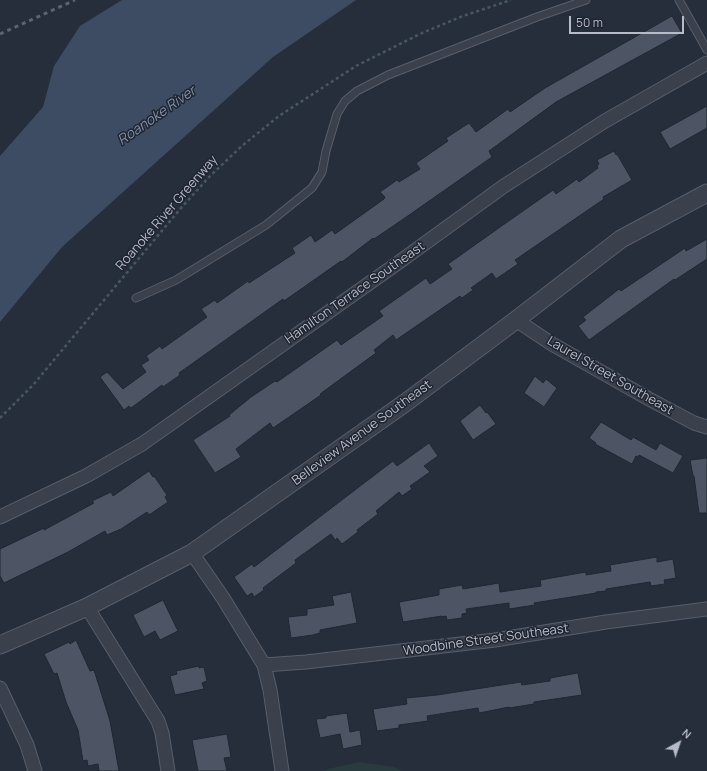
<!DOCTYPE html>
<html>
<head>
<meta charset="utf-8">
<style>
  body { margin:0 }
  #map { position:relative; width:707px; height:771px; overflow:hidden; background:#262e3c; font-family:Manrope,sans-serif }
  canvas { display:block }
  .north { position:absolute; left:659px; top:723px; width:40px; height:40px; -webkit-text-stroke:3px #1f2531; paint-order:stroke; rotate:40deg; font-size:11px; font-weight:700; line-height:16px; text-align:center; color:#b6bbc7 }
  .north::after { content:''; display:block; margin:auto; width:14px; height:18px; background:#b6bbc7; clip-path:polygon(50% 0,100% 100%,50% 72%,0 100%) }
  .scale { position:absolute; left:569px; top:16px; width:115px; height:18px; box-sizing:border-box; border:2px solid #b6bbc7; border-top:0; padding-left:5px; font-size:12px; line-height:14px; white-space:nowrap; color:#b6bbc7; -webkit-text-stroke:3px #1f2531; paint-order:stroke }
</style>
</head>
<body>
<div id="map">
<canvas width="707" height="771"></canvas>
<div class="north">N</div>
<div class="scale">50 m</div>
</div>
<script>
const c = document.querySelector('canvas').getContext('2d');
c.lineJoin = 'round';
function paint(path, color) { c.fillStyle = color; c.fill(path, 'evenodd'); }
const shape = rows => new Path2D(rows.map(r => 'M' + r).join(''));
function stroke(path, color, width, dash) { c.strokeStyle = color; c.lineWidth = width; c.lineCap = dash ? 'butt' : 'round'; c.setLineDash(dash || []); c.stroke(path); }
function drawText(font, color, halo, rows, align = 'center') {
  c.font = font + ' Manrope,sans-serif'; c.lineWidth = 3; c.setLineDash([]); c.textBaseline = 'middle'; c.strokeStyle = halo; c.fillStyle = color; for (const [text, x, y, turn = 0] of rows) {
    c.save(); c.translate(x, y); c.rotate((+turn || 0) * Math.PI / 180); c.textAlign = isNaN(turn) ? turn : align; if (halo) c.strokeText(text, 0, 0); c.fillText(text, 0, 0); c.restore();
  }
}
paint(shape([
  [359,762,394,767,401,771,325,771,328,769]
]), '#293b3e');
paint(shape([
  [122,0,356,0,273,57,62,247,0,322,0,156,43,107,54,66,80,26]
]), '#3d4b63');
const building = shape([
  [672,16,682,33,556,102,489,151,492,157,402,220,374,239,373,238,342,262,341,261,284,301,283,299,179,373,180,375,163,387,162,385,131,408,129,406,124,410,100,377,107,372,123,389,146,372,141,365,149,360,146,356,160,346,162,349,207,317,201,309,215,300,217,303,248,281,249,283,295,253,292,248,311,235,315,242,332,230,335,234,384,199,385,197,380,192,397,180,399,182,420,169,416,163,448,141,446,138,469,123,476,132,508,109,510,112,545,88,672,16],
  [707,106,707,128,670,149,660,132,707,106],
  [614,151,616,155,617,154,632,180,603,197,604,199,515,260,518,264,496,279,492,273,471,288,473,290,462,298,460,296,396,340,393,335,374,350,376,353,320,394,321,395,273,428,270,423,236,449,241,457,215,473,193,440,230,416,229,415,251,397,275,381,277,382,337,340,341,345,383,316,379,311,426,278,430,284,452,269,448,264,503,225,553,190,556,194,577,179,579,182,598,168,597,166,599,164,597,160,614,151],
  [707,239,707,259,675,280,674,279,589,340,578,326,586,320,583,317,619,289,621,291,685,248,686,251,707,239],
  [535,376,543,383,546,379,557,388,544,407,524,393,535,376],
  [480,405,486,413,487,412,496,424,473,440,460,421,480,405],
  [601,422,631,440,633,437,656,450,660,443,683,456,673,473,639,455,638,457,636,456,632,464,595,444,596,443,589,438,601,422],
  [429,443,438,456,424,466,430,472,410,486,412,489,402,496,399,492,376,511,378,514,357,530,358,532,342,544,337,538,335,540,331,534,295,560,296,563,263,588,264,590,254,597,252,593,247,596,234,577,252,564,254,567,393,461,397,466,429,443],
  [707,458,707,513,699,513,694,476,693,476,690,460,707,458],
  [149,471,153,477,154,476,167,495,165,497,168,502,149,515,147,512,121,529,107,535,105,531,68,552,4,583,0,576,0,549,44,528,44,530,94,503,92,501,111,492,113,496,149,471],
  [657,557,657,562,673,559,676,578,664,580,665,584,651,586,650,582,606,589,606,591,596,592,596,593,534,603,535,605,509,609,509,603,466,609,467,613,462,614,462,618,447,620,446,616,442,617,442,616,403,622,399,602,439,595,439,589,462,585,463,589,499,583,500,592,541,586,540,580,586,572,586,575,611,571,610,565,657,557],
  [351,592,357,623,320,630,320,633,313,635,291,638,288,617,307,615,307,609,334,605,332,596,351,592],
  [163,600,178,631,160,640,155,631,144,637,133,615,163,600],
  [76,640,90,671,94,670,110,721,119,771,99,771,98,764,88,766,87,760,83,761,78,730,66,702,57,673,54,674,44,654,69,642,70,644,76,640],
  [199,666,199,668,204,667,207,681,202,683,204,689,175,695,170,676,177,674,176,671,199,666],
  [578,673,582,695,534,702,534,704,509,708,509,707,479,713,478,708,427,716,428,721,399,725,399,728,377,731,373,709,407,704,406,698,437,695,521,682,522,685,550,681,550,678,578,673],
  [347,713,350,732,360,730,362,745,343,749,340,734,320,738,316,719,326,718,326,716,347,713],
  [227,734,231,757,224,758,227,771,198,771,192,740,227,734]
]);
paint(building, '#4d5565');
stroke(building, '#212733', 1);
const service = shape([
  [679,0,707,50],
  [136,298,176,280,266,225,312,188,322,172,326,151,337,114,345,101,357,91,388,75,537,17,586,0]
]);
const minor = shape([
  [516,320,552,344,649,399,694,423,707,427],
  [0,517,86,476,142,444,395,265,504,186,605,121,707,63],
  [192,553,223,598,264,665,270,690,282,771],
  [87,607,158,721,162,733,168,771],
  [264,665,306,662,495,640,606,622,707,609],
  [0,688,27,745,35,771]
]);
const tertiary = shape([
  [0,645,87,607,192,553,405,403,516,320,621,239,707,193]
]);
stroke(service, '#585e6a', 9);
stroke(minor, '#585e6a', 15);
stroke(tertiary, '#585e6a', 19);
stroke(shape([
  [0,418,33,385,181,208,211,175,243,145,279,116,356,66,422,33,463,16,511,0]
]), '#48585c', 2.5, [3, 3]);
stroke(service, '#3a404c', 7);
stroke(minor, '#3a404c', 13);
stroke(tertiary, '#3a404c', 17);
stroke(shape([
  [0,34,75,0]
]), '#5c6473', 3, [4, 4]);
drawText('13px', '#b6bbc7', '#1f2531', [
  ["Roanoke River Greenway",167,213,-49],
  ["Hamilton Terrace Southeast",355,293,-35],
  ["Laurel Street Southeast",610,376,30],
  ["Belleview Avenue Southeast",362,433,-36],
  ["Woodbine Street Southeast",486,640,-8]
]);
drawText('italic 14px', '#8090ac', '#1f2531', [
  ["Roanoke River",157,116,-35]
]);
</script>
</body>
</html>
